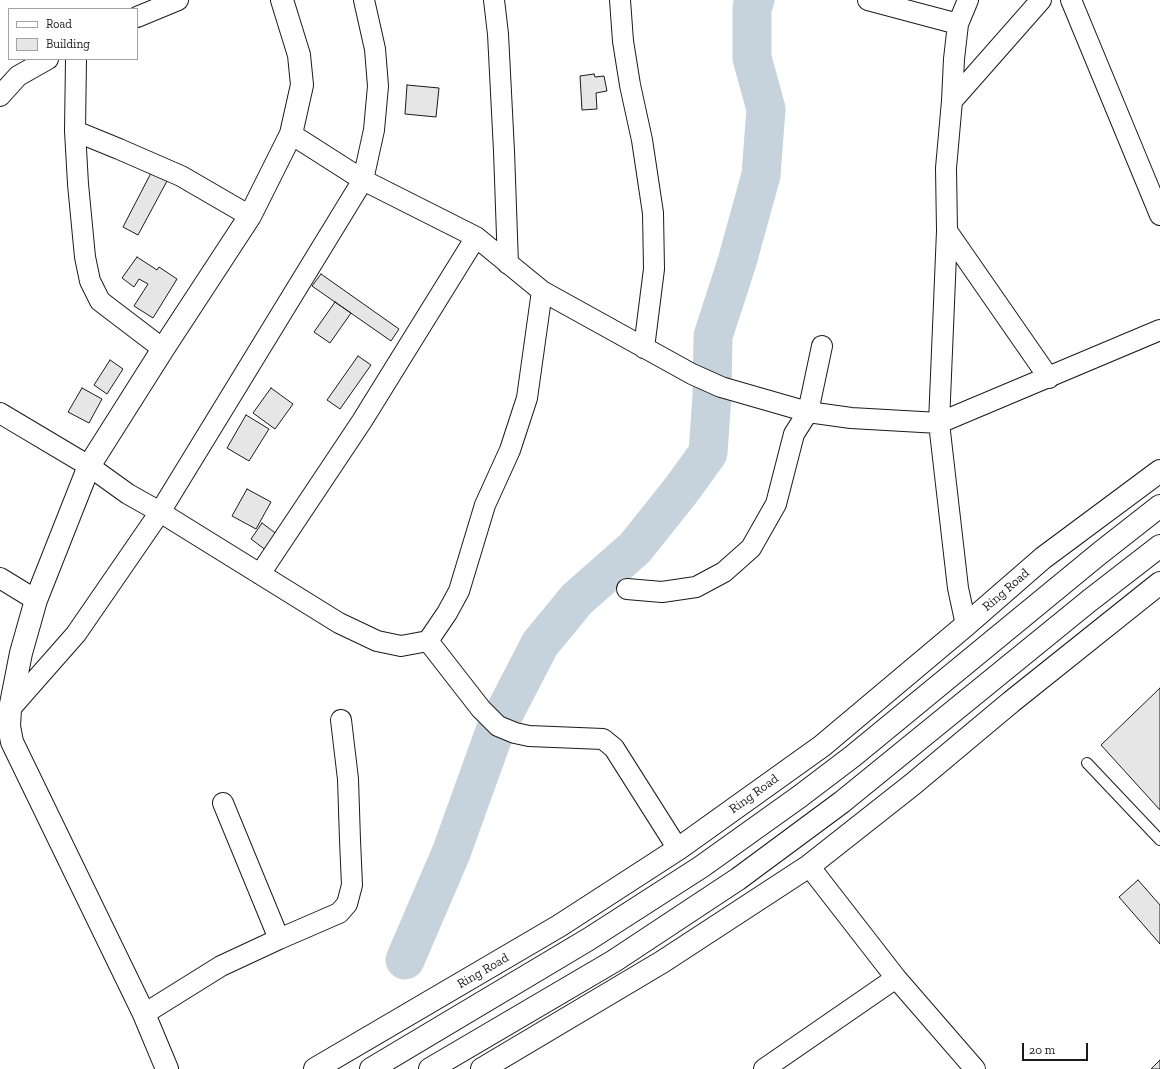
<!DOCTYPE html>
<html>
<head>
<meta charset="utf-8">
<style>
  body { margin:0 }
  #map { position:relative; width:1160px; height:1069px; overflow:hidden; background:#fff; font-family:"Zilla Slab",serif }
  canvas { display:block }
  .legend { position:absolute; left:8px; top:8px; width:130px; height:52px; box-sizing:border-box; background:#fff; border:1px solid #a3a3a3; margin:0; padding:5px 7px; list-style:none; font-size:12px; color:#1a1a1a }
  .legend li { display:flex; align-items:center; gap:8px; height:20px }
  .legend b { width:20px; border:1px solid #a3a3a3 }
  .scale { position:absolute; left:1022px; top:1043px; width:66px; height:18px; box-sizing:border-box; border:2px solid #1a1a1a; border-top:0; padding-left:5px; font-size:12px; line-height:14px; white-space:nowrap; color:#1a1a1a; -webkit-text-stroke:3px #fff; paint-order:stroke }
</style>
</head>
<body>
<div id="map">
<canvas width="1160" height="1069"></canvas>
<ul class="legend">
<li><b style="height:5px;background:#fff"></b>Road</li>
<li><b style="height:11px;background:#e6e6e6"></b>Building</li>
</ul>
<div class="scale">20 m</div>
</div>
<script>
const c = document.querySelector('canvas').getContext('2d');
c.lineJoin = 'round';
const shape = rows => new Path2D(rows.map(r => 'M' + r).join(''));
function stroke(path, color, width, dash) { c.strokeStyle = color; c.lineWidth = width; c.lineCap = dash ? 'butt' : 'round'; c.setLineDash(dash || []); c.stroke(path); }
function paint(path, color) { c.fillStyle = color; c.fill(path, 'evenodd'); }
function drawText(font, color, halo, rows, align = 'center') {
  c.font = font + ' "Zilla Slab",serif'; c.lineWidth = 3; c.setLineDash([]); c.textBaseline = 'middle'; c.strokeStyle = halo; c.fillStyle = color; for (const [text, x, y, turn = 0] of rows) {
    c.save(); c.translate(x, y); c.rotate((+turn || 0) * Math.PI / 180); c.textAlign = isNaN(turn) ? turn : align; if (halo) c.strokeText(text, 0, 0); c.fillText(text, 0, 0); c.restore();
  }
}
stroke(shape([
  [405,960,451,853,495,731,540,644,577,599,635,548,682,489,708,453,712,395,713,336,737,262,761,175,766,109,752,58,752,7,755,0]
]), '#c6d2dc', 39);
const building = shape([
  [594,74,595,77,604,76,607,91,596,93,597,109,582,110,580,76,594,74],
  [407,85,439,88,436,117,405,114,407,85],
  [151,173,167,181,138,235,123,227,151,173],
  [137,257,157,270,159,267,177,279,153,318,134,306,148,284,139,279,134,287,122,278,137,257],
  [321,274,399,329,391,341,312,286,321,274],
  [335,302,351,313,330,343,314,332,335,302],
  [358,356,371,365,340,409,327,400,358,356],
  [110,360,123,369,107,394,94,385,110,360],
  [82,388,102,399,89,423,68,412,82,388],
  [271,388,293,404,275,429,253,413,271,388],
  [246,415,269,429,249,461,227,448,246,415],
  [247,489,271,502,256,529,232,516,247,489],
  [262,523,278,535,267,551,251,539,262,523],
  [1160,688,1160,810,1101,745,1160,688],
  [1138,880,1160,905,1160,944,1119,897,1138,880],
  [1160,1060,1160,1069,1151,1069,1160,1060]
]);
paint(building, '#e6e6e6');
stroke(building, '#1a1a1a', 1);
const service = shape([
  [1087,763,1160,840]
]);
const minor = shape([
  [494,0,498,34,504,151,508,264],
  [620,0,623,41,630,85,642,140,653,213,654,269,644,348],
  [868,0,958,24],
  [1071,0,1160,215],
  [137,17,178,0],
  [76,59,75,131,78,184,85,257,90,281,100,301,163,349],
  [0,96,18,76,48,59],
  [952,101,954,59,958,24,968,0],
  [75,131,119,149,181,176,250,216],
  [291,134,363,180,476,237,542,291,692,374,721,387,808,412,851,418,939,423,1160,330],
  [947,231,1049,378],
  [0,413,89,466,128,494,160,512,339,623,377,641,401,646,428,641,447,613,459,591,485,505,510,450,527,398,542,291],
  [260,574,362,421,476,237],
  [0,578,36,600],
  [627,589,662,592,696,587,724,572,751,548,776,504,794,434,808,412,822,346],
  [966,625,958,588,939,423,947,231,946,168,952,101,1041,0],
  [428,641,481,709,498,726,515,733,529,736,603,739,614,748,678,849],
  [10,709,76,634,160,512,363,180,374,130,378,86,375,49,364,0],
  [223,803,279,939],
  [809,866,896,978,975,1069],
  [144,1014,221,966,279,939,339,913,347,904,352,885,350,840,348,779,341,720],
  [764,1069,896,978]
]);
const tertiary = shape([
  [315,1069,559,926,678,849,822,746,966,625,1043,558,1160,471],
  [482,1069,662,962,809,866,913,784,1011,702,1160,583]
]);
const secondary = shape([
  [167,1069,144,1014,12,742,9,726,10,709,21,653,36,600,89,466,163,349,250,216,291,134,302,85,299,55,282,0]
]);
const trunk = shape([
  [371,1069,589,939,701,867,799,797,853,756,1100,553,1160,506],
  [430,1069,614,961,738,879,842,802,1089,601,1160,546]
]);
stroke(service, '#1a1a1a', 12);
stroke(minor, '#1a1a1a', 22);
stroke(tertiary, '#1a1a1a', 24);
stroke(secondary, '#1a1a1a', 24);
stroke(trunk, '#1a1a1a', 24);
stroke(service, '#fff', 10);
stroke(minor, '#fff', 20);
stroke(tertiary, '#fff', 22);
stroke(secondary, '#fff', 22);
stroke(trunk, '#fff', 22);
drawText('13px', '#1a1a1a', '#fff', [
  ["Ring Road",1006,590,-41],
  ["Ring Road",754,794,-36],
  ["Ring Road",483,971,-30]
]);
</script>
</body>
</html>
